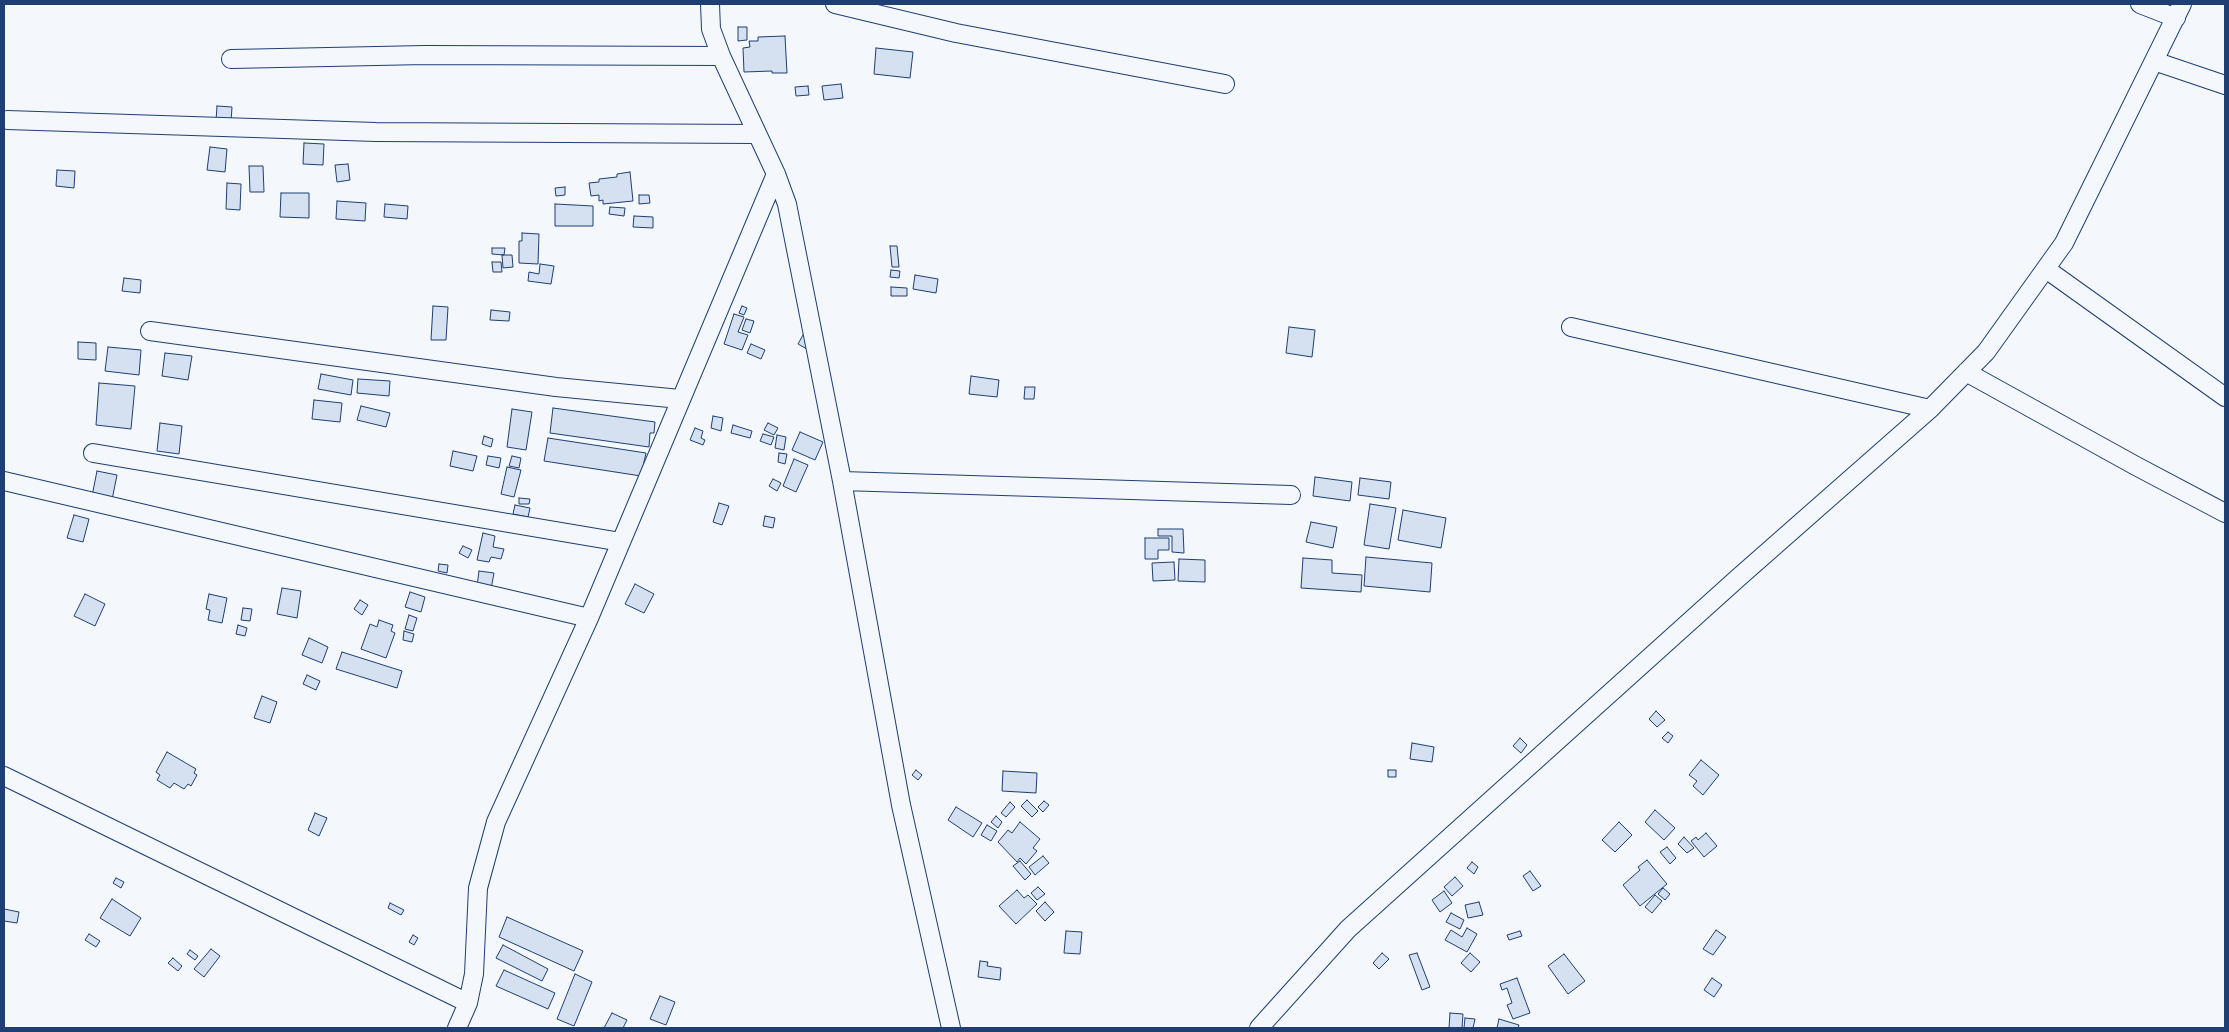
<!DOCTYPE html>
<html>
<head>
<meta charset="utf-8">
<style>
  body { margin:0 }
  #map { position:relative; width:2229px; height:1032px; overflow:hidden; background:#f4f7fb; font-family:Inter,sans-serif }
  canvas { display:block }
  .frame { position:absolute; inset:0; border:5px solid #1d3f73; pointer-events:none }
</style>
</head>
<body>
<div id="map">
<canvas width="2229" height="1032"></canvas>
<div class="frame"></div>
</div>
<script>
const c = document.querySelector('canvas').getContext('2d');
c.lineJoin = 'round';
function paint(path, color) { c.fillStyle = color; c.fill(path, 'evenodd'); }
const shape = rows => new Path2D(rows.map(r => 'M' + r).join(''));
function stroke(path, color, width, dash) { c.strokeStyle = color; c.lineWidth = width; c.lineCap = dash ? 'butt' : 'round'; c.setLineDash(dash || []); c.stroke(path); }
const building = shape([
  [738,27,747,27,747,40,738,41,738,27],
  [785,36,787,73,772,73,772,71,744,72,743,48,750,47,749,41,758,41,758,37,785,36],
  [876,48,913,52,910,78,874,74,876,48],
  [841,84,843,98,824,100,822,86,841,84],
  [808,86,809,95,796,96,795,87,808,86],
  [217,106,232,107,231,122,216,121,217,106],
  [304,143,324,144,323,165,303,164,304,143],
  [210,147,227,149,225,172,207,170,210,147],
  [348,164,350,180,337,182,335,165,348,164],
  [249,166,263,166,264,192,250,192,249,166],
  [57,170,75,171,74,188,56,186,57,170],
  [630,172,633,201,603,204,603,200,599,201,599,195,591,196,589,183,599,182,599,179,617,177,617,174,630,172],
  [227,183,241,184,240,210,226,209,227,183],
  [565,187,565,195,556,196,555,188,565,187],
  [281,193,309,193,309,218,280,217,281,193],
  [639,195,649,195,650,203,639,204,639,195],
  [337,201,366,203,365,221,336,219,337,201],
  [385,204,408,206,407,219,384,217,385,204],
  [555,204,593,206,593,226,555,226,555,204],
  [610,207,625,208,624,216,609,214,610,207],
  [634,216,653,217,653,228,633,227,634,216],
  [522,233,539,234,538,264,519,263,519,241,522,241,522,233],
  [890,246,897,246,899,267,892,267,890,246],
  [492,248,505,248,504,255,492,254,492,248],
  [502,255,512,255,513,267,503,268,502,255],
  [492,262,501,262,502,272,493,272,492,262],
  [540,264,554,266,551,284,528,281,529,272,539,274,540,264],
  [891,270,900,271,899,278,890,277,891,270],
  [915,275,938,279,936,293,913,289,915,275],
  [124,278,141,280,140,293,122,291,124,278],
  [891,287,907,288,907,296,891,296,891,287],
  [433,306,448,307,446,340,431,340,433,306],
  [742,306,747,308,744,315,739,313,742,306],
  [491,310,510,312,509,321,490,320,491,310],
  [734,314,744,317,738,332,748,335,742,350,724,344,734,314],
  [746,319,754,321,750,333,742,330,746,319],
  [1289,327,1315,330,1312,357,1286,353,1289,327],
  [803,335,812,340,807,349,798,344,803,335],
  [78,342,96,343,96,360,78,359,78,342],
  [751,344,765,350,761,359,747,353,751,344],
  [108,347,141,350,139,375,105,371,108,347],
  [165,353,192,356,188,380,162,376,165,353],
  [321,374,353,380,351,395,318,389,321,374],
  [971,376,999,380,997,397,969,394,971,376],
  [358,379,390,381,389,396,357,393,358,379],
  [99,383,135,386,131,429,96,425,99,383],
  [1025,387,1035,387,1034,399,1024,399,1025,387],
  [314,400,342,403,340,422,312,419,314,400],
  [361,406,390,413,386,427,357,420,361,406],
  [553,408,655,422,654,433,650,433,649,447,550,433,553,408],
  [512,409,532,412,526,450,507,447,512,409],
  [713,416,723,418,721,431,711,428,713,416],
  [160,423,182,426,179,454,157,451,160,423],
  [768,423,778,428,774,435,764,430,768,423],
  [733,425,752,431,750,438,731,433,733,425],
  [695,428,703,431,701,438,705,440,703,445,690,440,695,428],
  [800,432,823,442,815,460,792,450,800,432],
  [763,434,774,437,771,445,760,441,763,434],
  [777,435,786,437,784,450,775,448,777,435],
  [484,436,493,439,491,447,482,444,484,436],
  [548,438,646,453,641,476,544,461,548,438],
  [453,451,477,456,473,471,450,466,453,451],
  [779,453,787,454,785,464,778,462,779,453],
  [488,456,501,458,499,468,486,465,488,456],
  [512,456,521,458,519,468,509,466,512,456],
  [794,459,808,465,796,492,783,486,794,459],
  [507,467,521,470,514,497,501,494,507,467],
  [97,471,117,475,112,500,92,496,97,471],
  [1315,477,1352,482,1350,501,1313,496,1315,477],
  [1360,478,1391,482,1389,499,1358,495,1360,478],
  [773,479,781,483,777,491,769,486,773,479],
  [519,498,530,499,529,504,519,504,519,498],
  [719,503,729,506,722,525,713,522,719,503],
  [1370,504,1396,508,1389,549,1364,545,1370,504],
  [515,505,530,508,528,517,513,514,515,505],
  [1403,510,1446,518,1441,548,1398,540,1403,510],
  [74,515,89,519,83,542,67,538,74,515],
  [765,516,775,518,773,528,763,526,765,516],
  [1311,522,1337,527,1333,548,1306,542,1311,522],
  [1158,529,1183,529,1184,553,1172,552,1172,536,1158,536,1158,529],
  [483,533,495,536,493,547,504,549,501,559,491,557,489,562,477,560,483,533],
  [1145,538,1169,538,1169,550,1158,550,1158,559,1145,559,1145,538],
  [463,546,472,550,468,558,459,553,463,546],
  [1366,557,1432,563,1430,592,1364,586,1366,557],
  [1303,558,1332,560,1332,573,1362,575,1361,592,1301,588,1303,558],
  [1179,559,1205,560,1205,582,1178,581,1179,559],
  [1174,562,1175,580,1153,581,1152,563,1174,562],
  [439,564,448,565,447,573,438,571,439,564],
  [479,571,494,573,491,589,477,586,479,571],
  [635,584,654,594,644,613,625,604,635,584],
  [282,588,301,591,297,618,277,614,282,588],
  [410,592,425,597,421,612,405,607,410,592],
  [85,594,105,604,95,626,74,616,85,594],
  [209,594,227,598,222,623,208,620,210,610,206,609,209,594],
  [360,600,368,605,362,615,354,609,360,600],
  [243,608,252,609,250,621,241,620,243,608],
  [409,615,417,618,413,631,405,629,409,615],
  [379,620,393,625,391,631,395,633,386,658,361,649,370,624,377,627,379,620],
  [238,625,247,628,245,636,236,634,238,625],
  [404,631,414,634,412,642,403,640,404,631],
  [309,638,328,647,322,663,302,655,309,638],
  [342,652,402,671,397,688,336,669,342,652],
  [307,675,320,681,316,690,303,684,307,675],
  [262,696,277,702,270,723,254,718,262,696],
  [1656,711,1665,720,1657,727,1649,719,1656,711],
  [1668,732,1673,736,1668,743,1662,738,1668,732],
  [1520,738,1527,745,1521,753,1513,746,1520,738],
  [1412,743,1434,747,1432,762,1410,759,1412,743],
  [167,752,196,769,194,773,197,775,191,786,188,784,184,789,174,783,170,788,157,780,160,775,156,772,167,752],
  [1701,760,1719,775,1703,795,1693,786,1697,781,1689,775,1701,760],
  [916,770,922,775,918,780,912,775,916,770],
  [1388,770,1396,770,1396,777,1388,777,1388,770],
  [1003,771,1037,773,1036,793,1002,791,1003,771],
  [1027,800,1038,811,1032,817,1021,806,1027,800],
  [1044,801,1049,805,1043,812,1038,807,1044,801],
  [1010,802,1015,807,1006,817,1001,813,1010,802],
  [956,807,982,823,973,837,948,820,956,807],
  [1655,810,1675,828,1664,840,1645,822,1655,810],
  [315,813,327,818,319,836,308,830,315,813],
  [996,816,1002,822,998,828,991,822,996,816],
  [1020,822,1040,839,1033,848,1037,851,1026,864,1020,858,1017,862,998,842,1008,830,1012,833,1020,822],
  [1619,822,1632,835,1615,852,1602,840,1619,822],
  [987,825,997,831,991,841,981,835,987,825],
  [1706,833,1717,846,1704,857,1691,841,1696,837,1698,840,1706,833],
  [1684,837,1694,848,1687,853,1678,844,1684,837],
  [1667,847,1676,858,1670,864,1660,852,1667,847],
  [1043,856,1049,863,1035,875,1029,867,1043,856],
  [1647,860,1667,884,1640,906,1623,885,1640,870,1638,867,1647,860],
  [1020,861,1031,874,1025,880,1013,866,1020,861],
  [1472,862,1478,867,1474,874,1467,868,1472,862],
  [1530,871,1541,886,1533,891,1523,876,1530,871],
  [1455,877,1463,886,1452,896,1444,887,1455,877],
  [116,878,124,882,121,888,113,883,116,878],
  [1038,887,1045,894,1037,900,1031,893,1038,887],
  [1663,888,1670,894,1665,900,1658,894,1663,888],
  [1017,890,1024,898,1028,895,1037,904,1016,924,999,906,1017,890],
  [1444,891,1452,903,1440,912,1432,900,1444,891],
  [1655,895,1662,901,1652,913,1645,907,1655,895],
  [112,899,141,918,130,936,100,918,112,899],
  [1045,902,1054,912,1045,921,1036,911,1045,902],
  [1479,902,1483,915,1468,918,1465,905,1479,902],
  [390,903,404,910,401,915,388,908,390,903],
  [4,909,19,912,17,923,4,921,4,909],
  [1451,913,1464,920,1460,929,1446,922,1451,913],
  [507,917,583,951,574,971,499,937,507,917],
  [1467,928,1477,934,1467,952,1445,940,1451,930,1462,937,1467,928],
  [1716,930,1726,937,1713,955,1703,949,1716,930],
  [1066,931,1082,932,1080,954,1064,953,1066,931],
  [1520,931,1522,936,1509,940,1507,935,1520,931],
  [89,934,100,941,96,947,85,940,89,934],
  [413,935,418,938,414,945,409,942,413,935],
  [503,945,548,969,542,981,496,958,503,945],
  [211,949,220,956,204,977,194,969,211,949],
  [190,950,198,956,195,960,187,954,190,950],
  [1382,953,1389,959,1379,969,1373,963,1382,953],
  [1417,953,1430,987,1422,990,1409,955,1417,953],
  [1470,953,1480,962,1471,972,1461,963,1470,953],
  [1564,954,1585,981,1568,994,1548,966,1564,954],
  [173,958,182,966,178,971,168,963,173,958],
  [980,961,988,962,987,966,1001,968,1000,980,978,977,980,961],
  [504,970,555,993,548,1009,496,986,504,970],
  [575,974,592,982,574,1026,557,1019,575,974],
  [1517,978,1530,1013,1513,1019,1507,1005,1512,1003,1507,988,1502,990,1500,984,1517,978],
  [1712,978,1722,985,1714,997,1704,990,1712,978],
  [660,996,675,1002,666,1025,650,1019,660,996],
  [612,1013,627,1020,623,1028,604,1028,612,1013],
  [1450,1013,1463,1014,1462,1028,1449,1028,1450,1013],
  [1465,1018,1475,1019,1473,1028,1464,1028,1465,1018],
  [1499,1019,1519,1025,1518,1028,1497,1028,1499,1019]
]);
paint(building, '#d5e0f0');
stroke(building, '#1d3f73', 1);
const minor = shape([
  [710,4,711,29,721,56,776,174,787,204,842,481,901,805,951,1028],
  [835,4,956,33,1225,84],
  [2140,4,2176,18],
  [231,59,425,55,721,56],
  [2154,61,2225,85],
  [7,120,376,132,756,134],
  [2046,269,2225,397],
  [1571,327,1930,409],
  [150,331,556,387,680,399],
  [1966,372,2136,466,2225,513],
  [93,453,621,542],
  [4,481,589,618],
  [842,481,1291,495],
  [4,776,468,1003],
  [457,1028,468,1003,474,974,478,888,496,822,589,618,776,174],
  [1259,1028,1348,929,1738,578,1930,409,1986,352,2064,243,2182,4]
]);
stroke(minor, '#1d3f73', 20);
stroke(minor, '#f4f7fb', 18);
</script>
</body>
</html>
